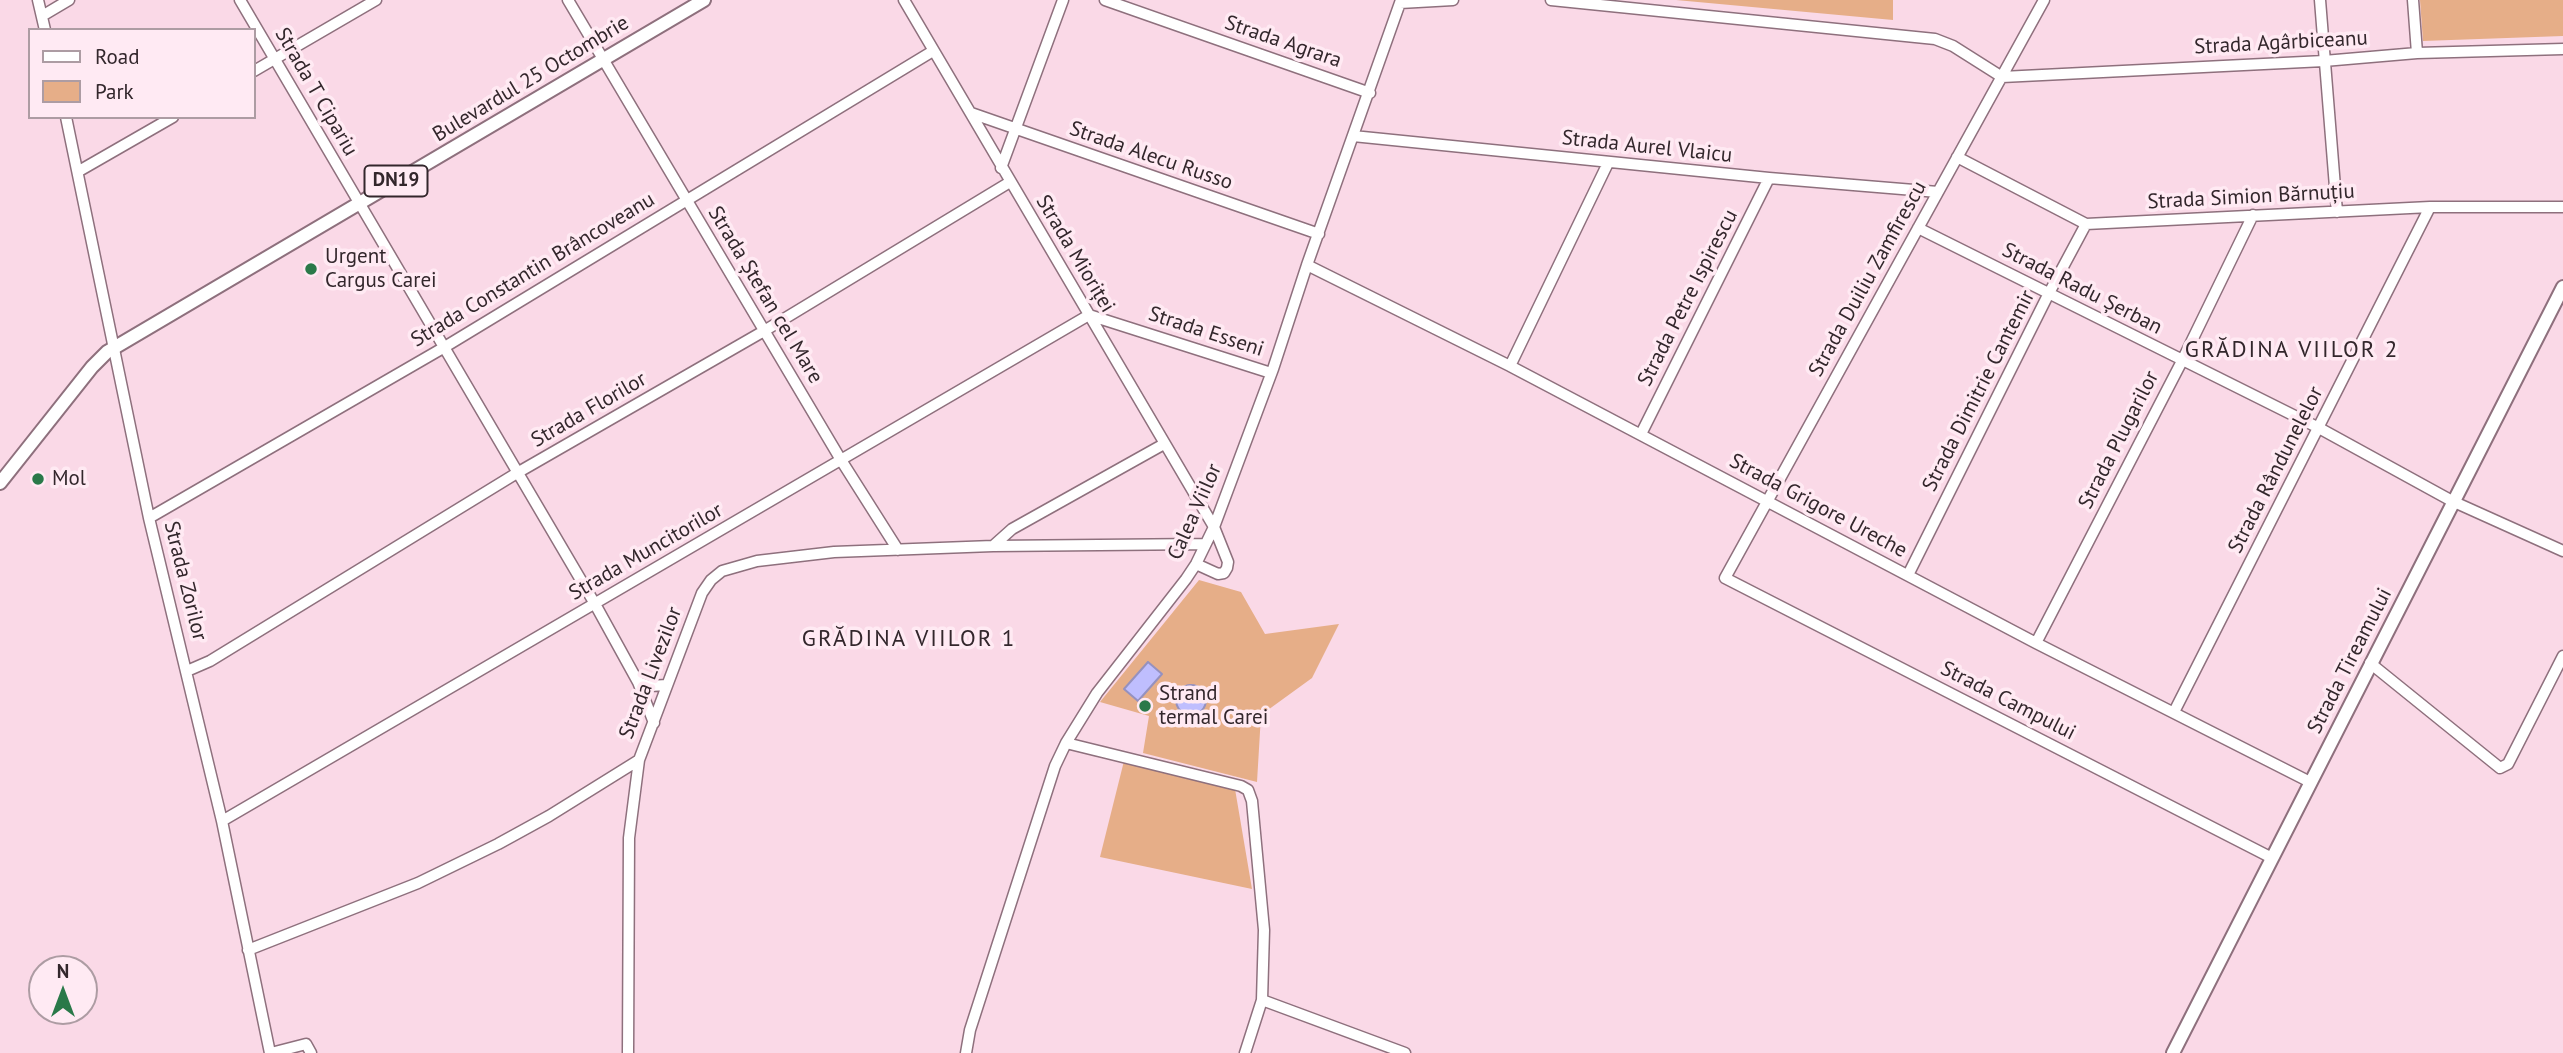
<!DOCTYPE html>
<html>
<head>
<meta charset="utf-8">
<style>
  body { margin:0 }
  #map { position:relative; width:2563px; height:1053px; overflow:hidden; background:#fad9e7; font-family:"PT Sans",sans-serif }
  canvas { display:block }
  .legend { position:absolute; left:28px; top:28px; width:228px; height:91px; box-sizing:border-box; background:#ffeaf3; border:2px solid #ad9ca3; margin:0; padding:9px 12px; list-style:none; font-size:21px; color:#33272c }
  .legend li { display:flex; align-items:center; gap:14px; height:35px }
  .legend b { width:35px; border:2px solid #ad9ca3 }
  .north { position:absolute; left:28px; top:955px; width:70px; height:70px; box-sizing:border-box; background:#ffeaf3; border:2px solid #ad9ca3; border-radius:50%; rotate:0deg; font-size:19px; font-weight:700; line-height:28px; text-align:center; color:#33272c }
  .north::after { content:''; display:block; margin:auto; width:24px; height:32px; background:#2a7949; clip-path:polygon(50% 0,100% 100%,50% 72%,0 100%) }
</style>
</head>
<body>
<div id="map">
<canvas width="2563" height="1053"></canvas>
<ul class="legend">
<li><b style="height:9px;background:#fff"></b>Road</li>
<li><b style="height:19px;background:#e6ae88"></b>Park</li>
</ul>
<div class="north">N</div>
</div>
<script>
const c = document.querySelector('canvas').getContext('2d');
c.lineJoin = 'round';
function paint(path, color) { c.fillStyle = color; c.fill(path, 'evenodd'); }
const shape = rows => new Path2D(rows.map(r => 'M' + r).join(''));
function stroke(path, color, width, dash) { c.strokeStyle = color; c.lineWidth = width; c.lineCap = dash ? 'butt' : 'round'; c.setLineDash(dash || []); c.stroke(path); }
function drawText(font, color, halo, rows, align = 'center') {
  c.font = font + ' "PT Sans",sans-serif'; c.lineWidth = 7; c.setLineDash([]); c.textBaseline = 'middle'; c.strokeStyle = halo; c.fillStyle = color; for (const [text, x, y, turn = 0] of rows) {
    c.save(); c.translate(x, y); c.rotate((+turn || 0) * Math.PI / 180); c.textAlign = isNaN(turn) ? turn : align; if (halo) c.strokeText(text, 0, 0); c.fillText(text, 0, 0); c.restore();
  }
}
paint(shape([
  [1676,0,1893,0,1893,20],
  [2420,0,2563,0,2563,36,2423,41],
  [1199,580,1241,592,1265,634,1339,624,1312,678,1261,715,1257,782,1143,753,1149,716,1100,702],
  [1124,761,1235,789,1252,889,1100,857]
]), '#e6ae88');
const water = shape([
  [1148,662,1162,674,1138,701,1124,689,1148,662],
  '1176 700a15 15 0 1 1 30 0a15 15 0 1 1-30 0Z'
]);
paint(water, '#bfbefe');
stroke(water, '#9591bf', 2);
const minor = shape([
  [38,0,45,30],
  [240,0,595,604,638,682,654,723],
  [568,0,841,460,898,550],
  [904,0,1214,527,1228,562,1227,568,1224,573,1218,574,1196,564],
  [1105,0,1370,93],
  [1551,0,1935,39,1953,46,2002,77],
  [2044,0,1725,578,2272,858],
  [2320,0,2337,212],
  [2413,0,2417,53],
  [1400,3,1453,0],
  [42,16,69,0],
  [254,71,376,0],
  [2002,77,2324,61,2417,53,2563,49],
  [971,113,1319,234],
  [66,117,149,518,222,821,270,1053],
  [1353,136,1769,178,1938,192],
  [1957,157,2086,224,2430,207,2563,207],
  [1001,168,1063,0],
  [79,171,173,117],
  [1918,228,2319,428,2452,501,2563,551],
  [1307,265,1510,366,2036,643,2310,782],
  [1510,366,1608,163],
  [1641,434,1769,178],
  [149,518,443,348,933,51],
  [993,546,1012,529,1164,444],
  [1908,575,2048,295,2086,224],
  [2036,643,2182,361,2253,215],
  [2370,663,2500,768,2508,764,2563,656],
  [187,671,210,661,517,473,764,331,1010,182],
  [638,682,649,686,667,685],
  [2174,712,2430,207],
  [1066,743,1241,786,1248,790,1252,801,1264,930,1262,1000,1245,1053],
  [222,821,1089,315,1271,373],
  [248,950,418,883,498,844,549,816,639,760,702,593,711,580,722,571,757,561,834,552,993,546,1205,544],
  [1262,1000,1405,1053],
  [271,1053,306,1044,311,1053],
  [628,1053,629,838,639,760],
  [966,1053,970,1030,1055,766,1066,743,1097,693,1186,579,1196,564,1214,527,1273,369,1307,265,1401,0]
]);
const major = shape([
  [0,483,92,367,107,352,704,0],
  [2173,1053,2563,287]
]);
stroke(minor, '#8e707d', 13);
stroke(major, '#8e707d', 16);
stroke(minor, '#fff', 10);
stroke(major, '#fff', 12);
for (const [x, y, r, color] of [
  [311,269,7,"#2a7949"],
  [38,479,7,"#2a7949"],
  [1145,706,7,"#2a7949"]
]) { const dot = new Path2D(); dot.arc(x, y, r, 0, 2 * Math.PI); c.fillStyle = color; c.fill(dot); stroke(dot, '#ffeaf3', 2.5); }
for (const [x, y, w] of [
  [396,181,63]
]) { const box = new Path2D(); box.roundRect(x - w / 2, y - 15.5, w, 31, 5); c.fillStyle = '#ffeaf3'; c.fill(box); stroke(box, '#33272c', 2); }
drawText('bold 19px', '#33272c', null, [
  ["DN19",396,181]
]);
drawText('21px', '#33272c', '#ffeaf3', [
  ["Strada Agrara",1283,42,19],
  ["Strada Agârbiceanu",2281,43,-3],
  ["Bulevardul 25 Octombrie",531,79,-31],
  ["Strada T Cipariu",316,92,60],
  ["Strada Aurel Vlaicu",1647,147,6],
  ["Strada Alecu Russo",1151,156,19],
  ["Strada Simion Bărnuțiu",2251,197,-3],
  ["Strada Mioriței",1075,254,59],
  ["Strada Constantin Brâncoveanu",533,270,-31],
  ["Strada Duiliu Zamfirescu",1868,279,-61],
  ["Strada Radu Șerban",2082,289,27],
  ["Strada Ștefan cel Mare",765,295,59],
  ["Strada Petre Ispirescu",1688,298,-63],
  ["Strada Esseni",1206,332,18],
  ["Strada Dimitrie Cantemir",1979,391,-63],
  ["Strada Florilor",589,410,-30],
  ["Strada Plugarilor",2119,440,-63],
  ["Strada Rândunelelor",2276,470,-63],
  ["Strada Grigore Ureche",1818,506,28],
  ["Calea Viilor",1195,512,-66],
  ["Strada Muncitorilor",646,552,-30],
  ["Strada Zorilor",185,581,76],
  ["Strada Tireamului",2350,661,-63],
  ["Strada Livezilor",651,673,-69],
  ["Strada Campului",2008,701,27]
]);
drawText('21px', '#33272c', '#ffeaf3', [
  ["Urgent",325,257],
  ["Cargus Carei",325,281],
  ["Mol",52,479],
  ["Strand",1159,694],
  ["termal Carei",1159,718]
], 'left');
c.letterSpacing = '2px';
drawText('23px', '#33272c', '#ffeaf3', [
  ["GRĂDINA VIILOR 2",2292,350],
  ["GRĂDINA VIILOR 1",909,639]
]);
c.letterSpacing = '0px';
</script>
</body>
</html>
